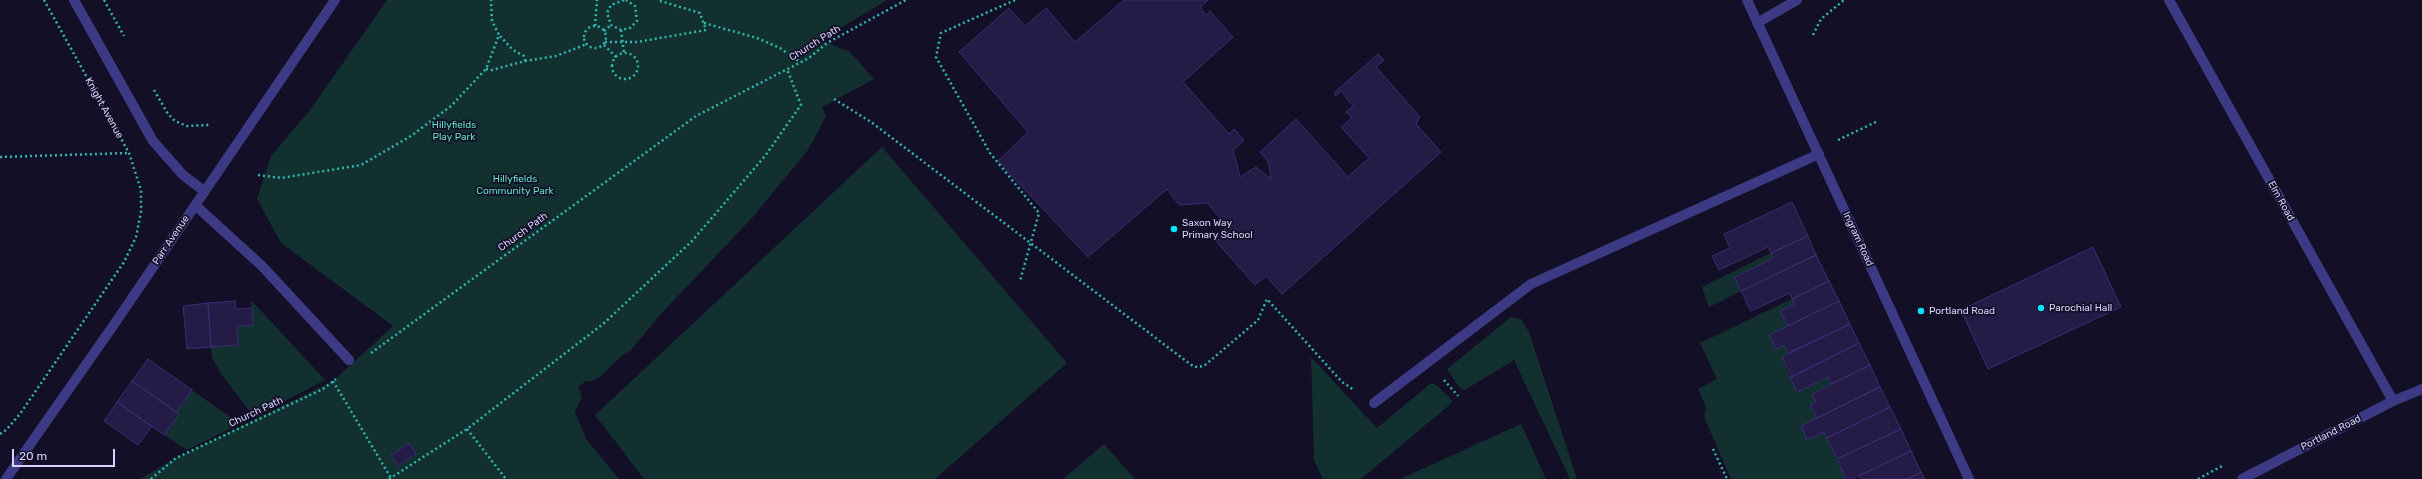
<!DOCTYPE html>
<html>
<head>
<meta charset="utf-8">
<style>
  body { margin:0 }
  #map { position:relative; width:2422px; height:479px; overflow:hidden; background:#130f26; font-family:Rubik,sans-serif }
  canvas { display:block }
  .scale { position:absolute; left:12px; top:449px; width:103px; height:18px; box-sizing:border-box; border:2px solid #d9d4ff; border-top:0; padding-left:5px; font-size:12px; line-height:14px; white-space:nowrap; color:#d9d4ff; -webkit-text-stroke:3px #130f26; paint-order:stroke }
</style>
</head>
<body>
<div id="map">
<canvas width="2422" height="479"></canvas>
<div class="scale">20 m</div>
</div>
<script>
const c = document.querySelector('canvas').getContext('2d');
c.lineJoin = 'round';
function paint(path, color) { c.fillStyle = color; c.fill(path, 'evenodd'); }
const shape = rows => new Path2D(rows.map(r => 'M' + r).join(''));
function stroke(path, color, width, dash) { c.strokeStyle = color; c.lineWidth = width; c.lineCap = dash ? 'butt' : 'round'; c.setLineDash(dash || []); c.stroke(path); }
function drawText(font, color, halo, rows, align = 'center') {
  c.font = font + ' Rubik,sans-serif'; c.lineWidth = 3.5; c.setLineDash([]); c.textBaseline = 'middle'; c.strokeStyle = halo; c.fillStyle = color; for (const [text, x, y, turn = 0] of rows) {
    c.save(); c.translate(x, y); c.rotate((+turn || 0) * Math.PI / 180); c.textAlign = isNaN(turn) ? turn : align; if (halo) c.strokeText(text, 0, 0); c.fillText(text, 0, 0); c.restore();
  }
}
paint(shape([
  [387,0,887,0,820,40,850,52,874,79,822,107,826,116,808,150,752,218,659,316,631,350,620,357,600,377,593,381,586,381,578,387,582,397,575,412,586,439,619,479,140,479,176,458,333,381,393,326,281,243,257,199,271,156,310,110],
  [882,147,1067,363,935,479,644,479,595,415],
  [1771,253,1774,258,1735,277,1741,291,1709,307,1702,287],
  [1792,299,1795,304,1780,311,1788,326,1769,335,1776,349,1784,345,1788,353,1782,357,1797,392,1828,377,1831,384,1812,394,1816,402,1811,405,1817,418,1801,426,1807,439,1824,432,1846,479,1731,479,1704,417,1706,407,1698,389,1717,379,1700,343],
  [251,300,325,380,254,417,222,375,212,358,211,347,238,345,237,326,253,325],
  [1511,317,1521,319,1529,332,1577,479,1570,479,1514,360,1465,390,1459,387,1447,369],
  [1311,357,1377,428,1431,383,1439,387,1453,402,1361,479,1323,479,1314,460],
  [192,390,240,424,187,450,164,435,179,414,176,412],
  [1521,424,1546,479,1400,479],
  [1104,444,1135,479,1063,479]
]), '#12302f');
const building = shape([
  [1124,0,1208,0,1200,7,1206,15,1210,11,1233,37,1183,82,1229,134,1234,129,1244,140,1233,150,1240,177,1256,167,1271,179,1268,161,1260,152,1296,119,1348,177,1369,158,1341,127,1352,118,1346,112,1353,106,1341,91,1336,96,1334,93,1378,54,1384,60,1376,67,1420,117,1416,124,1441,152,1282,294,1266,276,1255,285,1214,239,1227,226,1207,203,1179,205,1167,189,1088,257,998,161,1028,132,959,52,1009,8,1025,26,1046,8,1075,42,1124,0],
  [1792,202,1808,236,1771,253,1768,247,1719,270,1712,256,1730,248,1724,234,1792,202],
  [1808,236,1816,255,1741,291,1735,277,1774,258,1771,253,1808,236],
  [2093,247,2121,307,1988,369,1961,310,2093,247],
  [1816,255,1829,281,1792,299,1790,293,1751,311,1741,291,1816,255],
  [1829,281,1839,301,1788,326,1780,311,1795,304,1792,299,1829,281],
  [235,301,236,309,252,308,253,325,237,326,238,345,211,347,208,303,235,301],
  [1839,301,1850,324,1788,353,1784,345,1776,349,1769,335,1839,301],
  [208,303,211,347,187,349,183,306,208,303],
  [1850,324,1859,343,1792,377,1782,357,1850,324],
  [1859,343,1870,365,1831,384,1828,377,1797,392,1790,377,1859,343],
  [148,359,192,390,176,412,132,381,148,359],
  [1870,365,1880,387,1817,418,1810,405,1816,402,1812,394,1870,365],
  [132,381,179,414,164,435,117,402,132,381],
  [1880,387,1890,407,1827,438,1824,432,1807,440,1801,426,1880,387],
  [117,402,152,426,138,445,104,421,117,402],
  [1890,407,1901,429,1837,459,1827,438,1890,407],
  [1901,429,1911,451,1852,479,1846,479,1837,459,1901,429],
  [409,443,416,454,398,466,391,455,409,443],
  [1911,451,1921,472,1907,479,1861,479,1859,476,1911,451],
  [1921,472,1925,479,1907,479,1921,472]
]);
paint(building, '#241b47');
stroke(building, '#3b2d73', 1);
stroke(shape([
  [104,0,124,36],
  [624,0,611,5,607,13,611,25,621,30,630,28,637,21,635,6,626,0],
  [1015,0,941,33,936,57,990,153,1039,213,1020,281],
  [704,23,757,38,780,48,800,62],
  [595,26,597,0],
  '584 37a11 11 0 1 1 22 0a11 11 0 1 1-22 0Z',
  [621,30,624,53],
  [604,31,611,25],
  [1813,35,1821,19,1844,0],
  [605,42,637,42,706,30,700,13,657,0],
  [604,45,616,57],
  '612 66a13 13 0 1 1 26 0a13 13 0 1 1-26 0Z',
  [525,61,556,56,587,44],
  [486,69,492,70,525,61,524,56,513,50,499,35],
  [154,90,168,114,175,121,187,126,209,125],
  [834,99,871,122,1194,367,1204,366,1258,320,1267,299,1342,382,1354,390],
  [1838,140,1878,121],
  [0,157,129,153],
  [258,175,281,178,361,165,411,136,451,106,486,69,499,35,492,21,491,0],
  [371,353,696,116,809,58,827,43,906,0],
  [1444,380,1458,396],
  [333,381,391,478],
  [467,429,506,479],
  [0,434,6,430,20,414,124,262,136,237,141,212,141,190,129,153,44,0],
  [1713,449,1727,479],
  [151,479,176,458,323,389,336,379],
  [389,479,467,429,603,324,692,241,765,156,801,105,787,69],
  [2198,479,2222,466]
]), '#2fb8b0', 2.5, [2, 3]);
stroke(shape([
  [1374,403,1531,284,1819,154]
]), '#3d3a85', 10);
stroke(shape([
  [74,0,153,141,183,175,204,191],
  [2169,0,2393,401],
  [195,205,262,266,349,360],
  [6,479,115,323,335,0],
  [2242,479,2393,401,2422,389]
]), '#3d3a85', 10);
stroke(shape([
  [1747,0,1969,479],
  [1757,23,1797,0]
]), '#3d3a85', 10);
for (const [x, y, r, color] of [
  [1174,229,4,"#00e5ff"],
  [2041,308,4,"#00e5ff"],
  [1921,311,4,"#00e5ff"]
]) { const dot = new Path2D(); dot.arc(x, y, r, 0, 2 * Math.PI); c.fillStyle = color; c.fill(dot); stroke(dot, '#130f26', 1.5); }
drawText('10px', '#d9d4ff', '#130f26', [
  ["Church Path",815,43,-32],
  ["Knight Avenue",104,108,61],
  ["Elm Road",2281,201,61],
  ["Church Path",523,232,-36],
  ["Ingram Road",1858,239,65],
  ["Parr Avenue",171,240,-56],
  ["Church Path",256,412,-25],
  ["Portland Road",2331,433,-27]
]);
drawText('10px', '#5fe0c0', '#130f26', [
  ["Hillyfields",454,125],
  ["Play Park",454,137],
  ["Hillyfields",515,179],
  ["Community Park",515,191]
]);
drawText('10px', '#d9d4ff', '#130f26', [
  ["Saxon Way",1182,223],
  ["Primary School",1182,235],
  ["Parochial Hall",2049,308],
  ["Portland Road",1929,311]
], 'left');
</script>
</body>
</html>
